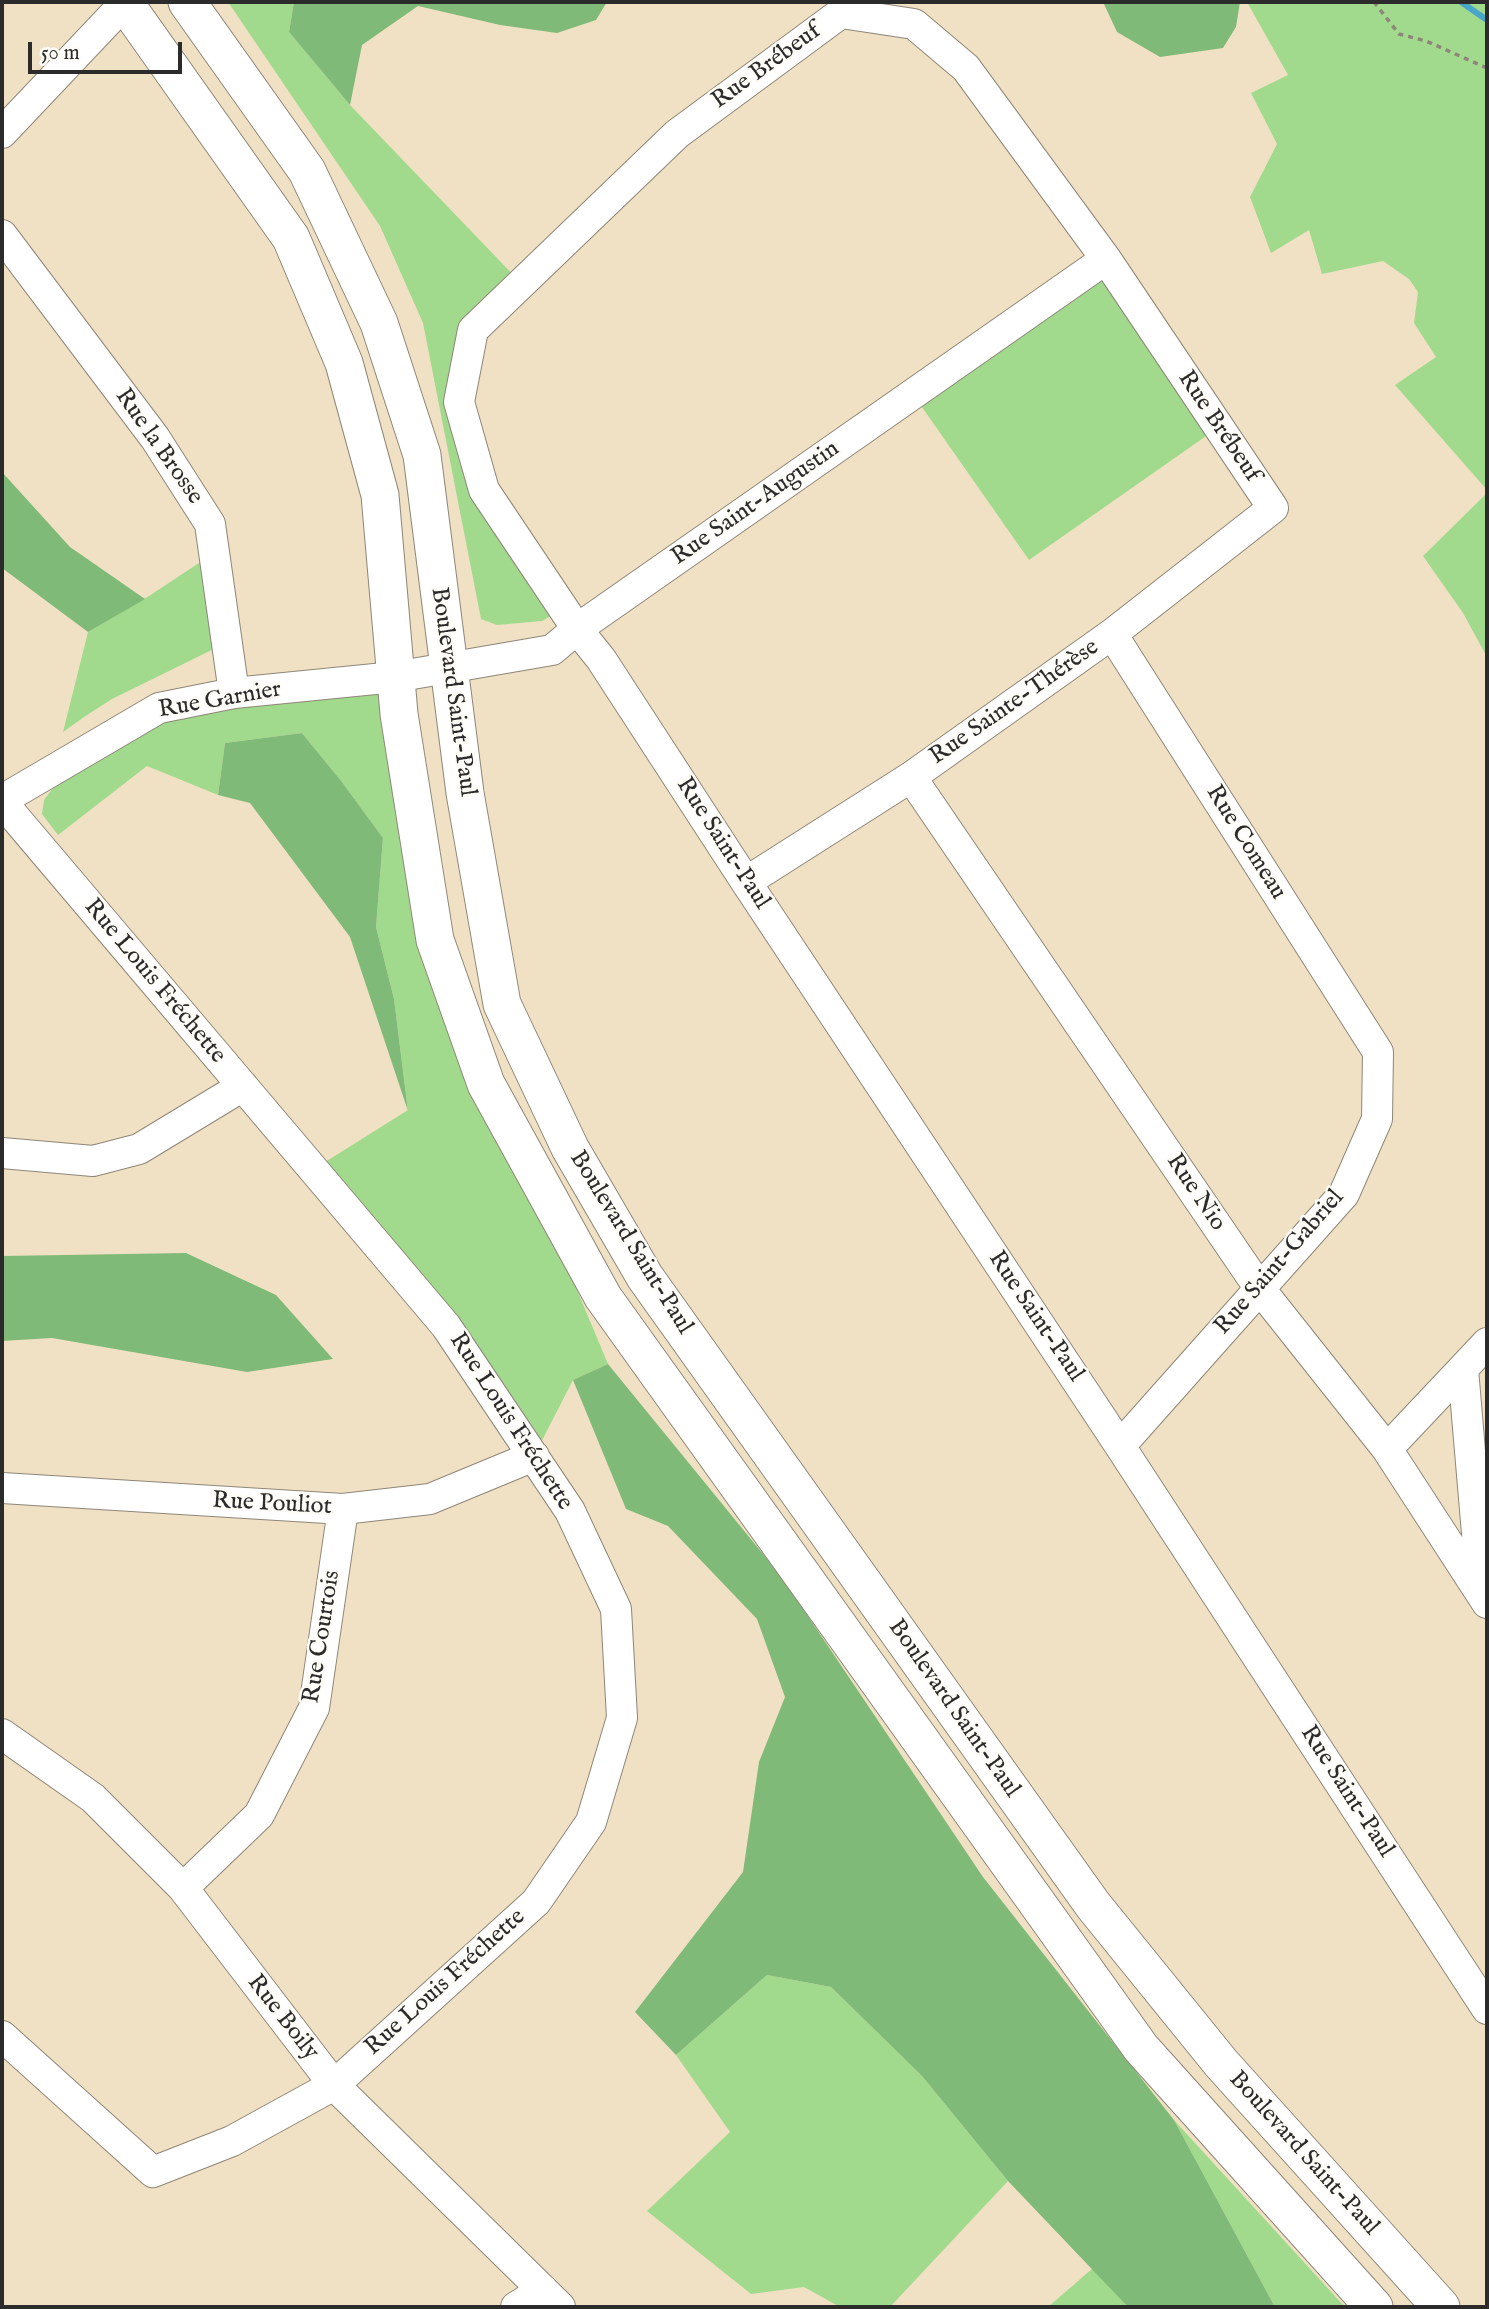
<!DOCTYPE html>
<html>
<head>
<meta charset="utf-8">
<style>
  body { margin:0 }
  #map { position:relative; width:1489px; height:2309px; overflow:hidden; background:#f1e1c4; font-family:"IM FELL English",serif }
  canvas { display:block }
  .frame { position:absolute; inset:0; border:4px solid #2b2b2b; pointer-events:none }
  .scale { position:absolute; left:28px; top:42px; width:154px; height:32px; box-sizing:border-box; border:4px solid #2b2b2b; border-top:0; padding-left:9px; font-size:21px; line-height:24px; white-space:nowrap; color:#2b2b2b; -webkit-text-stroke:5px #fdfcf7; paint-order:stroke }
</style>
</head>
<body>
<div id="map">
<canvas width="1489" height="2309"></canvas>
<div class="frame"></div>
<div class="scale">50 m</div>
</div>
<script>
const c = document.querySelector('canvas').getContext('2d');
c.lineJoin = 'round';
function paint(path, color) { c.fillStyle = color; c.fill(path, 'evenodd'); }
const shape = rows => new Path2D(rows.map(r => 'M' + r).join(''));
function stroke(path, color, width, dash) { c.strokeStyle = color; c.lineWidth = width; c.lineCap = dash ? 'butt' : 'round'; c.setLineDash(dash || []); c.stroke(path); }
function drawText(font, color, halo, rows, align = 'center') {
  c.font = font + ' "IM FELL English",serif'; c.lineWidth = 5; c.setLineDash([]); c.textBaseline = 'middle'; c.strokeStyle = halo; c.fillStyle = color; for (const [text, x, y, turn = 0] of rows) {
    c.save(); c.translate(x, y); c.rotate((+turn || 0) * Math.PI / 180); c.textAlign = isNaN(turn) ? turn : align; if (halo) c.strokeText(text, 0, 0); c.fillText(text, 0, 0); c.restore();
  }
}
paint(shape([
  [228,2,294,2,289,32,350,105,521,283,473,330,459,402,551,616,542,621,497,625,481,619,423,323,380,226],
  [1247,2,1487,2,1487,490,1395,385,1436,357,1414,323,1418,292,1409,279,1383,261,1322,274,1309,230,1271,253,1250,197,1277,144,1251,93,1288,75],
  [1100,257,1219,427,1029,560,910,390],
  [1487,493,1487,657,1463,613,1423,556],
  [208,557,224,644,112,699,84,717,63,732,88,632,149,596],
  [377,688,393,696,418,876,541,1204,608,1364,573,1380,534,1456,314,1169,408,1110,394,999,376,927,383,838,342,782,302,733,225,743,218,795,147,766,58,835,42,814,44,800,56,784,179,712],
  [767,1975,831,1987,922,2076,1008,2181,890,2307,840,2307,804,2287,751,2294,647,2211,730,2132,676,2055],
  [1174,2120,1345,2307,1275,2307],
  [1093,2268,1128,2307,1048,2307]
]), '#a1da8d');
paint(shape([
  [294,2,607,2,596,20,557,33,500,25,418,6,362,45,350,105,289,32],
  [1103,2,1240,2,1236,27,1223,48,1160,57,1117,32],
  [2,472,70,547,145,599,88,632,2,568],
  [302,733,342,782,383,838,376,927,394,999,408,1111,350,937,250,803,218,795,225,743],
  [186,1253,276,1295,333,1359,247,1372,52,1338,2,1341,2,1256],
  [608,1364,781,1576,983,1877,1174,2120,1275,2307,1128,2307,1008,2181,922,2076,831,1987,767,1975,676,2055,635,2012,743,1872,759,1762,785,1697,757,1619,668,1526,626,1509,573,1380]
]), '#80ba78');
stroke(shape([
  [1461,2,1487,20]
]), '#49a6c8', 6);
const minor = shape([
  [2,133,125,3],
  [2,235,155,438,210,524,234,693],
  [1112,634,1378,1052,1377,1119,1344,1194,1120,1446],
  [911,777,1260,1289,1387,1449,1487,1603],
  [2,800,159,708,234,693,395,677,552,650,577,629,1106,259],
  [2,802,446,1326,570,1511,616,1609,622,1718,591,1822,536,1902,334,2085,232,2141,153,2172,2,2036],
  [746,882,911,777,1112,634,1273,508,1106,259,966,68,914,24,841,13,677,134,473,330,459,402,484,490,577,629,601,659,746,882,1120,1446,1487,2009],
  [2,1153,93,1161,139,1149,243,1086],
  [1463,1369,1482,1592],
  [1387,1449,1487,1343],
  [2,1488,343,1509,430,1499,534,1456],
  [2,1734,93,1798,183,1888,334,2085,560,2307],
  [183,1888,259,1815,314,1708,343,1509],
  [516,2307,543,2290]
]);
const major = shape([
  [124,2,291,238,344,363,380,495,399,714,435,940,486,1084,603,1297,1141,2048,1374,2307],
  [187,2,307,171,379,323,422,455,465,793,502,1004,570,1148,645,1277,1093,1905,1221,2063,1441,2307]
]);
stroke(minor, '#8e8678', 32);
stroke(major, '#8e8678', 39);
stroke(shape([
  [1374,2,1399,34,1426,41,1487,68]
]), '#8e8678', 3.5, [5, 5]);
stroke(minor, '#fff', 30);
stroke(major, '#fff', 37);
drawText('24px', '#2b2b2b', '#fdfcf7', [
  ["Rue Brébeuf",767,67,-36],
  ["Rue Brébeuf",1218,427,56],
  ["Rue la Brosse",158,447,55],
  ["Rue Saint-Augustin",756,504,-35],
  ["Boulevard Saint-Paul",452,692,82],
  ["Rue Garnier",220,701,-10],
  ["Rue Sainte-Thérèse",1015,703,-35],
  ["Rue Comeau",1245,843,58],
  ["Rue Saint-Paul",722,844,57],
  ["Rue Louis Fréchette",154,982,50],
  ["Rue Nio",1195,1193,56],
  ["Boulevard Saint-Paul",630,1243,58],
  ["Rue Saint-Gabriel",1280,1263,-49],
  ["Rue Saint-Paul",1035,1317,56],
  ["Rue Louis Fréchette",510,1422,57],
  ["Rue Pouliot",272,1505,3],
  ["Rue Courtois",323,1637,-81],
  ["Boulevard Saint-Paul",953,1709,55],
  ["Rue Saint-Paul",1346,1792,57],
  ["Rue Louis Fréchette",446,1983,-42],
  ["Rue Boily",282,2018,52],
  ["Boulevard Saint-Paul",1303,2154,48]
]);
</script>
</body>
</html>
